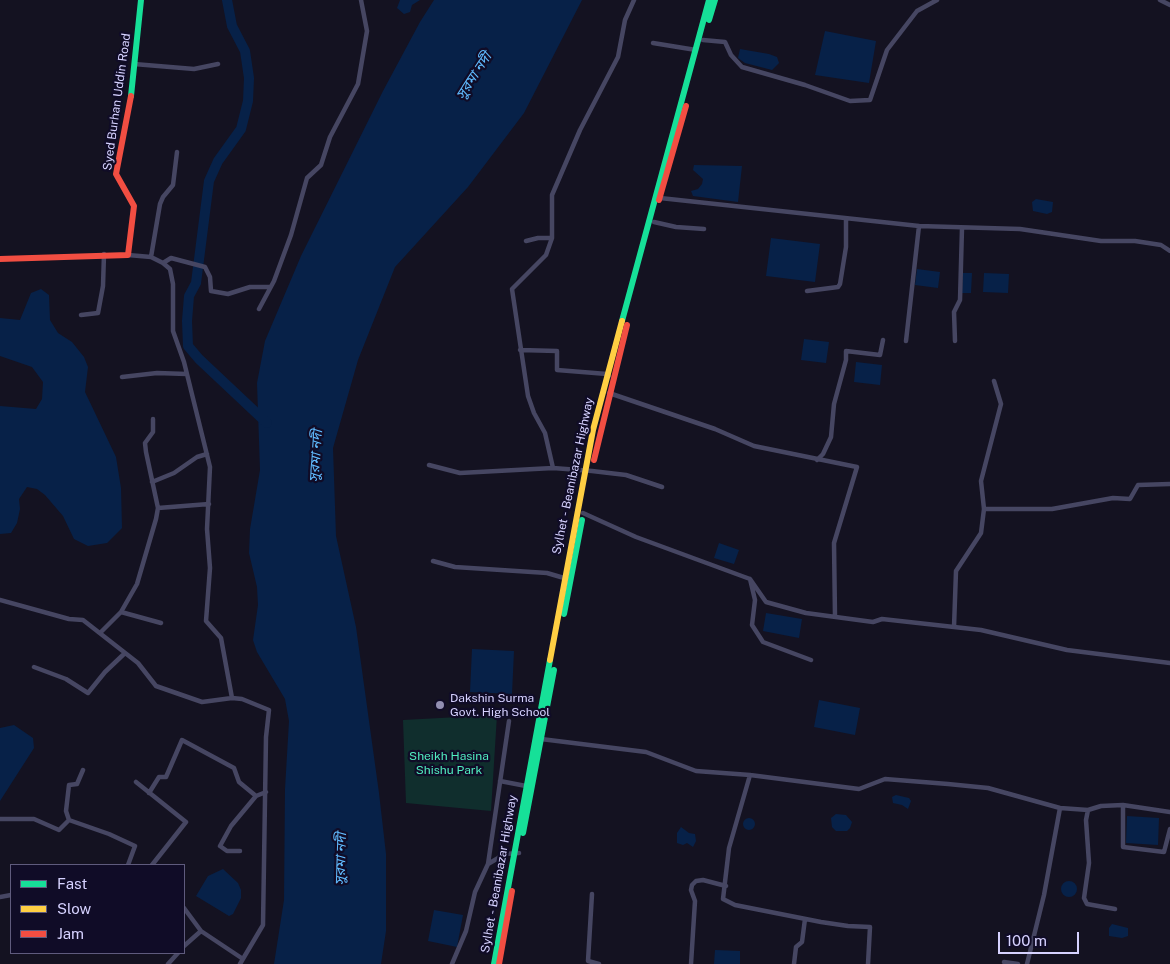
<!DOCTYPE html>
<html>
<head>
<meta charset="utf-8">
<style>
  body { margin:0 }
  #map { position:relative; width:1170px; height:964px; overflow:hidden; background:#141221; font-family:"Public Sans",sans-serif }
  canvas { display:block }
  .legend { position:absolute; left:10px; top:864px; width:175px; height:90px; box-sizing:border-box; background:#100c27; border:1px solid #5f5b7d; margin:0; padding:6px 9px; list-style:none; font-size:15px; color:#d6d2ff }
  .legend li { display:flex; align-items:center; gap:10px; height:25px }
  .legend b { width:25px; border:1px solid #5f5b7d }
  .scale { position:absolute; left:998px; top:932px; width:81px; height:22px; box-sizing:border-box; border:2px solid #d6d2ff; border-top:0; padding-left:6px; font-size:15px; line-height:18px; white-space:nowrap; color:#d6d2ff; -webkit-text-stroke:4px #100c27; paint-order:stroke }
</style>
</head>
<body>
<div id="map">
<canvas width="1170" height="964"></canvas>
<ul class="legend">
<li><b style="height:6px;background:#16e098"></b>Fast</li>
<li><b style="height:6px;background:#ffcf43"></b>Slow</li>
<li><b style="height:6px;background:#f24e42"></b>Jam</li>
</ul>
<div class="scale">100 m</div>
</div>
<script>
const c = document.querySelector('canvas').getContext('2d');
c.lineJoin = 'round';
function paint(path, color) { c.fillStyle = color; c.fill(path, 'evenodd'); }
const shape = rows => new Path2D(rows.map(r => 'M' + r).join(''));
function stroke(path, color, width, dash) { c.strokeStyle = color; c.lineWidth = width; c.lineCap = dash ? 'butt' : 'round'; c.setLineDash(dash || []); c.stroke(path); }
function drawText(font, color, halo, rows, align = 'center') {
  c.font = font + ' "Public Sans","Noto Sans Bengali",sans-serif'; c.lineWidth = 4.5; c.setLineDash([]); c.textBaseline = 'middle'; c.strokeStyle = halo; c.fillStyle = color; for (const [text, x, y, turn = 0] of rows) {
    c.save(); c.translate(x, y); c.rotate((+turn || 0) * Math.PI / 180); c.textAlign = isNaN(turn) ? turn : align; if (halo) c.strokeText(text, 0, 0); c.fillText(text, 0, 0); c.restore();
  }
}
paint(shape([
  [497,715,491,811,406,803,403,720]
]), '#102e2d');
paint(shape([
  [400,0,420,0,412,5,410,12,404,14,397,8],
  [434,0,582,0,524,113,468,187,395,267,358,360,333,448,336,536,356,627,379,793,386,854,386,931,381,964,274,964,284,900,285,789,289,721,285,699,257,652,253,640,258,605,257,587,249,553,250,529,260,470,257,383,265,341,301,256,383,91,420,22],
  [825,31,876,41,869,83,815,75],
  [740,49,769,54,777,57,779,63,772,70,745,63,738,58],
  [694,165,742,166,738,202,693,196,691,191,698,189,702,184,703,179,693,170],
  [1036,199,1053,202,1052,212,1047,214,1033,211,1032,202],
  [771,238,820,244,815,282,766,276],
  [917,269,940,272,938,288,915,285],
  [963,273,972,273,971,293,962,293],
  [984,273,1009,274,1008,293,983,292],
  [41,289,49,295,50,320,58,333,72,342,84,357,88,367,85,392,116,457,121,488,122,528,107,543,88,546,74,539,63,516,45,495,37,489,27,487,19,499,20,509,17,523,11,533,0,534,0,406,36,409,42,399,43,382,32,367,0,356,0,318,20,320,31,293],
  [804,339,829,342,826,363,801,360],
  [856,362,882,365,880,385,854,382],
  [719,543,739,550,734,564,714,558],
  [766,613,802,619,799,638,763,631],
  [472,649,514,651,512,694,470,692],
  [819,700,860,708,855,735,814,727],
  [14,725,33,738,34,748,0,801,0,728],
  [896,795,909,798,911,801,908,809,902,805,893,803,892,797],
  [836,814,846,815,852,822,850,828,847,831,836,831,832,827,831,818],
  [1127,816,1159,818,1158,845,1126,843],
  '743 824a6 6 0 1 1 12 0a6 6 0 1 1-12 0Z',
  [681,827,689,833,695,834,696,841,693,847,687,843,683,845,677,843,677,833],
  [223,869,238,883,241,890,241,898,233,914,229,916,196,896,208,876],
  '1061 889a8 8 0 1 1 16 0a8 8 0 1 1-16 0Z',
  [434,910,463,915,457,947,428,941],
  [1112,924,1128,928,1128,936,1122,938,1109,936,1109,928],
  [715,950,740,951,740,964,714,964]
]), '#072148');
stroke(shape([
  [227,0,232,26,245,51,249,78,248,101,241,129,218,161,209,181,196,283,189,296,187,321,188,346,199,359,267,423]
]), '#072148', 10);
stroke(shape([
  [1160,0,1170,5],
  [703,40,725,42,731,55,742,67,805,85,850,101,870,100,887,50,917,11,937,0],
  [653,43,696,50],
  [134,64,194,69,218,64],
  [660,198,919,226,1020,229,1101,241,1135,241,1161,245,1170,251],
  [654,222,676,227,704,229],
  [526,241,538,238,552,238],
  [128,255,151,257,163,263,170,269,173,284,173,331,184,362,210,467,207,529,210,568,206,621,221,638,232,698,242,699,269,710,266,737,263,925,240,964],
  [151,257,160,204,163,197,173,185,177,152],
  [163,263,171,258,205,267,210,277,211,291,228,294,250,287,270,287],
  [807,291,838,287,840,284,846,247,846,219],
  [259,309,274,281,291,235,307,178,321,165,330,137,358,84,367,31,361,0],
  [81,315,98,313,103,286,104,254],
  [906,341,919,226],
  [955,341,954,312,960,300,962,228],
  [520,350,557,351,557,370,607,374,609,376],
  [122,377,157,373,187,374],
  [609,393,715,429,754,446,857,467,834,543,835,617],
  [817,460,823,454,831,437,834,404,846,360,846,351,880,355,883,340],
  [429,465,460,473,553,468,592,471,626,475,662,487],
  [553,468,545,433,534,413,528,396,512,289,546,255,552,238,552,195,580,130,618,57,625,20,634,0],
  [152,482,174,473,197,457,207,454],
  [158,508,209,504],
  [984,509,1052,509,1113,498,1130,499,1138,485,1170,484],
  [583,513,636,537,750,579,755,600,752,625,763,642,811,660],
  [433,561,455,567,547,573,564,578],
  [750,579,766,602,806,613,873,622,882,619,981,630,1067,650,1170,663],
  [0,600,69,619,83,620,138,663,156,686,202,702,232,698],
  [121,612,161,623],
  [954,627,956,571,981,533,984,509,981,481,1001,404,994,381],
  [100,633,121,612,137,584,156,519,158,508,146,452,145,443,153,432,153,419],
  [34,667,66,679,88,693,105,672,125,653],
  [541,739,646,752,696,771,750,775,859,789,885,779,948,784,988,788,1060,808,1088,810,1101,806,1123,805,1170,812],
  [750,775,729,848,723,899,735,905,821,922,848,926,870,927,868,964],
  [500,781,526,786],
  [136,782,186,822,152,865],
  [149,793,159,777,166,777,182,740,234,768,239,782,256,796],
  [1123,805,1123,847,1164,852,1170,829],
  [1088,810,1086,820,1089,863,1084,898,1087,904,1115,909],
  [0,819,34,819,59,830,69,820,109,834,135,846,128,865],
  [69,820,66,811,69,785,77,784,83,770],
  [240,851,227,851,220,846,231,826,256,796,266,792],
  [488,864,509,721],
  [592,894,588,961,599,964],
  [0,897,11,895],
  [184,908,201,931,243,959],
  [184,946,201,931],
  [1004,962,1018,964],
  [168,964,178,953],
  [452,964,466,931,475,892,488,864,505,854,519,853],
  [691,964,695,901,691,890,692,885,696,881,703,880,726,886],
  [794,964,796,947,802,942,805,919],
  [1027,964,1044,895,1060,808]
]), '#464662', 4.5);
stroke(shape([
  [709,20,715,0],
  [131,96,141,0],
  [622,321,709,0],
  [564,614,582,520],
  [523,833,554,670],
  [494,964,550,660]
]), '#16e098', 6);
stroke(shape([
  [550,660,593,430,622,321]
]), '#ffcf43', 6);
stroke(shape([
  [659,200,686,106],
  [0,259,128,255,134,206,116,174,131,96],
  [594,460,627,325],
  [499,964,512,891]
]), '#f24e42', 6);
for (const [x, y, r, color] of [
  [440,705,5,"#928fb1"]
]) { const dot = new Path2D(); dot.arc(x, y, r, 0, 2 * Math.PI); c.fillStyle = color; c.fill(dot); stroke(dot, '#100c27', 2); }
drawText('12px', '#d6d2ff', '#100c27', [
  ["Syed Burhan Uddin Road",117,102,-82],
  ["Sylhet - Beanibazar Highway",573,476,-78],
  ["Sylhet - Beanibazar Highway",499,874,-80]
]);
drawText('12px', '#d6d2ff', '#100c27', [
  ["Dakshin Surma",450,698],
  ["Govt. High School",450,712]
], 'left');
drawText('12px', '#51edc0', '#100c27', [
  ["Sheikh Hasina",449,756],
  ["Shishu Park",449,770]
]);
drawText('italic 14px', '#60bbff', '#100c27', [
  ["সুরমা নদী",474,76,-57],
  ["সুরমা নদী",316,456,-86],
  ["সুরমা নদী",341,859,-88]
]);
</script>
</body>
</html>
